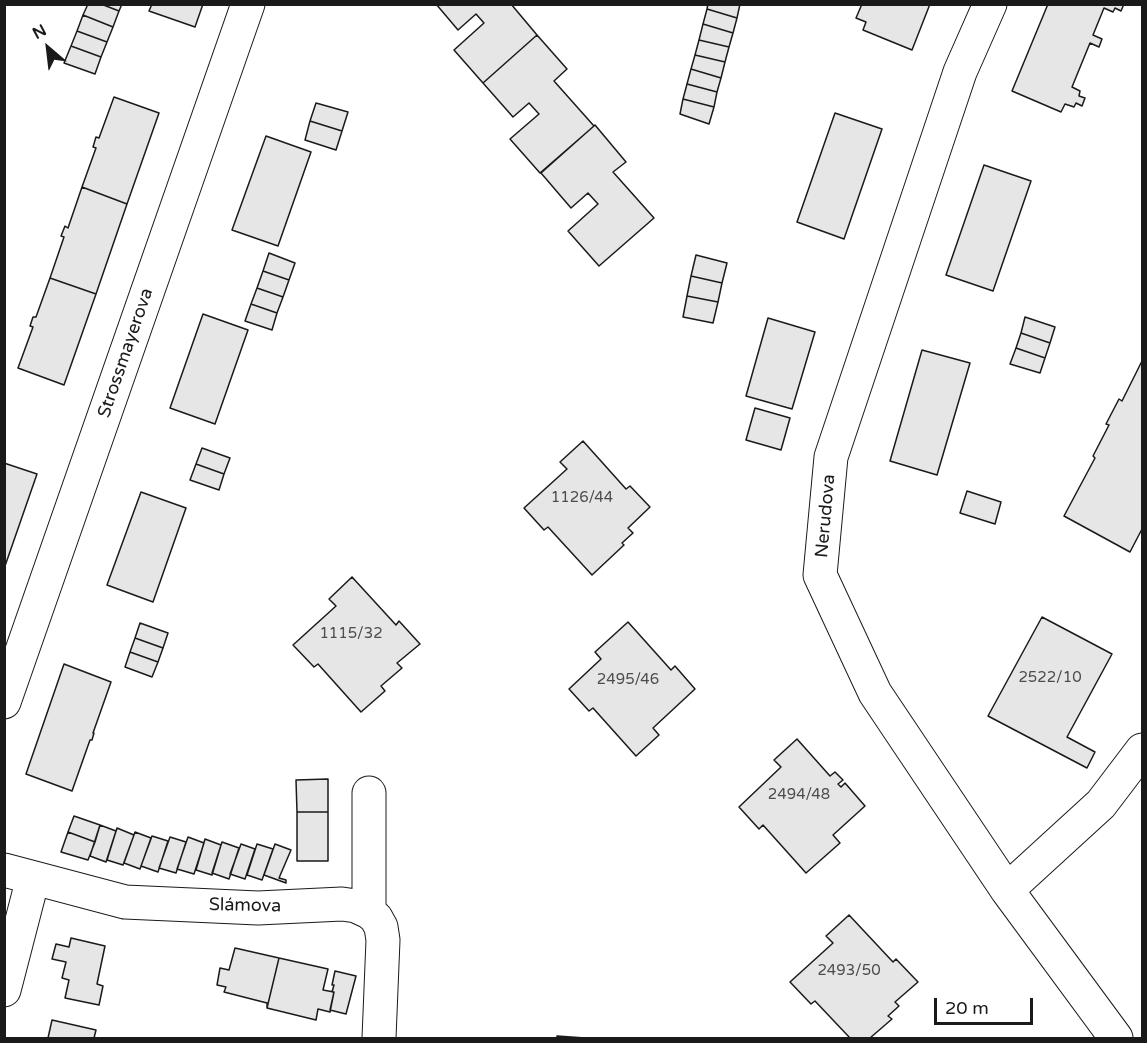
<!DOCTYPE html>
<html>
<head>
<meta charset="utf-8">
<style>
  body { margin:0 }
  #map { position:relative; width:1147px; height:1043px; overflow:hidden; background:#fff; font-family:"Varela Round",sans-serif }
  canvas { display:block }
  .frame { position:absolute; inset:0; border:6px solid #1a1a1a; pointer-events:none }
  .north { position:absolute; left:18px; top:18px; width:60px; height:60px; -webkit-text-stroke:4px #fff; paint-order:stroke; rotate:332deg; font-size:16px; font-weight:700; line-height:24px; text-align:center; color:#1a1a1a }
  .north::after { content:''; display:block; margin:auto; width:21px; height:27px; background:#1a1a1a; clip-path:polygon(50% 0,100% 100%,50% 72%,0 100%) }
  .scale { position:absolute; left:934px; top:998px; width:99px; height:27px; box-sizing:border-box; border:3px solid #1a1a1a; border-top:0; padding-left:8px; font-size:18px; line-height:21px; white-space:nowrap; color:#1a1a1a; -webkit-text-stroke:4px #fff; paint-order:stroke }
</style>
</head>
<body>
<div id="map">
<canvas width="1147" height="1043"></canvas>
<div class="frame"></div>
<div class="north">N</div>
<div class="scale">20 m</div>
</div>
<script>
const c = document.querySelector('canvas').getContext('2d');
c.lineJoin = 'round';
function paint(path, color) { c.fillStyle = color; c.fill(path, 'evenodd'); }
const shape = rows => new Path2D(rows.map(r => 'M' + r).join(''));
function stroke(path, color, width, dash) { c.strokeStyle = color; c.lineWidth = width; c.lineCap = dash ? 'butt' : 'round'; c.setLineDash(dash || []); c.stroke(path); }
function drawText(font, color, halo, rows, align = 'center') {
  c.font = font + ' "Varela Round",sans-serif'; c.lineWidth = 4.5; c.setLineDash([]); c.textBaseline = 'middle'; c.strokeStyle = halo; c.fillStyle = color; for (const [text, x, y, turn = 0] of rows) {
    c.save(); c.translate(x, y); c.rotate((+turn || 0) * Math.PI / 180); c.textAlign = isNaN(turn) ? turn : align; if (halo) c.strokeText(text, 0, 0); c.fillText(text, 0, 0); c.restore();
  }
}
const building = shape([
  [88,4,101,4,119,11,113,27,83,15,88,4],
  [101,4,122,4,119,11,101,4],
  [152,4,203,4,195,27,149,11,152,4],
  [436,4,511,4,537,35,483,83,454,50,484,23,476,14,458,30,436,4],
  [708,4,740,4,737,18,707,9,708,4],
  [862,4,872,5,930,4,912,50,863,30,866,22,856,18,862,4],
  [1048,4,1124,4,1121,11,1115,8,1113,12,1104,8,1093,35,1102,39,1099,47,1090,43,1072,87,1080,91,1079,96,1085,98,1082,106,1076,103,1074,107,1065,104,1061,112,1012,91,1048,4],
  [707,9,737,18,733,33,703,24,707,9],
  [83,15,113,27,107,42,77,31,83,15],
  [703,24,733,33,729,47,699,40,703,24],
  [77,31,107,42,101,57,71,46,77,31],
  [537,35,567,69,554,81,594,126,540,173,510,139,539,114,529,103,513,117,483,83,537,35],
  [699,40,729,47,725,62,695,55,699,40],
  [71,46,101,57,95,74,64,63,71,46],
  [695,55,725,62,721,78,691,69,695,55],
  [691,69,721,78,717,92,687,84,691,69],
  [687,84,717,92,714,107,683,99,687,84],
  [114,97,159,113,127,204,82,187,96,148,93,147,96,137,99,138,114,97],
  [683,99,714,107,709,124,680,114,683,99],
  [316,103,348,112,342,131,310,121,316,103],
  [835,113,882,129,844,239,797,222,835,113],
  [310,121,342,131,336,150,305,140,310,121],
  [595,125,626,162,613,172,654,218,599,266,568,231,598,204,588,193,571,208,541,173,595,125],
  [266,136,311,152,278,246,232,230,266,136],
  [984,165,1031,181,993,291,946,275,984,165],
  [82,187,127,204,96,294,50,278,64,237,61,236,65,226,68,228,82,187],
  [269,253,295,263,289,280,263,271,269,253],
  [696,255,727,263,722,283,691,276,696,255],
  [263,271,289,280,283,297,257,288,263,271],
  [691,276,722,283,718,302,687,296,691,276],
  [50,278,96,294,64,385,18,368,33,327,30,326,33,317,36,317,50,278],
  [257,288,283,297,277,313,251,304,257,288],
  [687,296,718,302,713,323,683,317,687,296],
  [251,304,277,313,272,330,245,321,251,304],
  [203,314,248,330,215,424,170,408,203,314],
  [1025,317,1055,327,1050,343,1021,333,1025,317],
  [768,318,815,332,792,409,746,396,768,318],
  [1021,333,1050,343,1045,358,1016,348,1021,333],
  [1016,348,1045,358,1040,373,1010,364,1016,348],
  [922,350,970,363,937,475,890,461,922,350],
  [1142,361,1142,529,1130,552,1064,516,1095,458,1093,456,1109,425,1106,424,1119,399,1122,401,1142,361],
  [755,408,790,418,781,450,746,440,755,408],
  [583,441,626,489,630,486,650,507,628,528,633,533,622,543,624,545,592,575,548,527,544,530,524,508,567,469,560,462,583,441],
  [202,448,230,458,224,474,196,464,202,448],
  [4,463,37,474,5,566,4,566,4,463],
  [196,464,224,474,219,490,190,480,196,464],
  [967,491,1001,502,995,524,960,513,967,491],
  [141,492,186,508,153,602,107,585,141,492],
  [352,577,396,625,399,621,420,644,397,663,402,668,381,686,385,691,361,712,318,664,314,667,293,645,336,606,329,599,352,577],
  [1042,617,1112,654,1067,737,1095,752,1087,768,988,716,1042,617],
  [628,622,671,670,675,666,695,689,653,728,659,735,636,756,593,708,589,711,569,689,601,659,595,652,628,622],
  [140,623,168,633,163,648,135,638,140,623],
  [135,638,163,648,158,662,130,652,135,638],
  [130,652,158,662,152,677,125,667,130,652],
  [64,664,111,682,93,733,94,733,92,740,90,740,72,791,26,774,64,664],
  [797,739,830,776,835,772,843,780,838,784,841,787,845,783,865,806,833,835,840,843,806,873,763,825,759,829,739,807,781,767,774,760,797,739],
  [328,779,328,812,297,812,296,780,328,779],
  [297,812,328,812,328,861,297,861,297,812],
  [74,816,100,825,95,842,68,832,74,816],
  [100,825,116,831,106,862,90,856,100,825],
  [117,828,134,835,123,865,107,860,117,828],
  [68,832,95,842,88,860,61,852,68,832],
  [135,832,151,838,140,869,124,863,135,832],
  [152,836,168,841,158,872,141,866,152,836],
  [170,837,186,842,176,873,159,868,170,837],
  [188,837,204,843,194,874,177,869,188,837],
  [205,839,221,845,212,875,196,870,205,839],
  [222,842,239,848,229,879,212,873,222,842],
  [241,844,255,849,245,879,230,874,241,844],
  [257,844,273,849,262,880,247,875,257,844],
  [275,844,291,850,279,878,286,880,286,883,264,875,275,844],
  [849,915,893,962,896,959,918,982,895,1002,899,1006,888,1016,892,1019,870,1038,850,1038,815,1001,811,1004,790,982,833,943,826,936,849,915],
  [71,938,105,946,97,984,103,986,99,1005,65,998,69,980,62,978,66,962,52,959,56,944,69,947,71,938],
  [235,948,279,958,267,1008,267,1003,224,992,226,987,217,985,220,968,229,970,235,948],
  [279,958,328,969,323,990,334,992,330,1012,318,1009,316,1020,267,1008,279,958],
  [335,971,356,976,346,1014,330,1010,334,992,332,992,334,985,332,985,335,971],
  [52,1020,96,1030,94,1038,48,1038,52,1020],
  [557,1036,585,1038,557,1038,557,1036]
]);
paint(building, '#e6e6e6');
stroke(building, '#1a1a1a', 1.5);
const minor = shape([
  [990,4,960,72,831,457,820,575,875,693,1007,890,1116,1038],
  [4,702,248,4],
  [4,870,125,902,258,908,342,904,356,906,369,912,369,793],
  [1007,890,1101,804,1142,750],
  [369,912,376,918,381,927,383,940,379,1038],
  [4,990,33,878]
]);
stroke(minor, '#1a1a1a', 35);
stroke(minor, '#fff', 33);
drawText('15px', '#4d4d4d', null, [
  ["1126/44",582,498],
  ["1115/32",351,634],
  ["2522/10",1050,678],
  ["2495/46",628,680],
  ["2494/48",799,795],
  ["2493/50",849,971]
]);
drawText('18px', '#1a1a1a', '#fff', [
  ["Strossmayerova",126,353,-71],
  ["Nerudova",826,516,-85],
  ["Slámova",245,906,1]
]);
</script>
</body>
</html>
